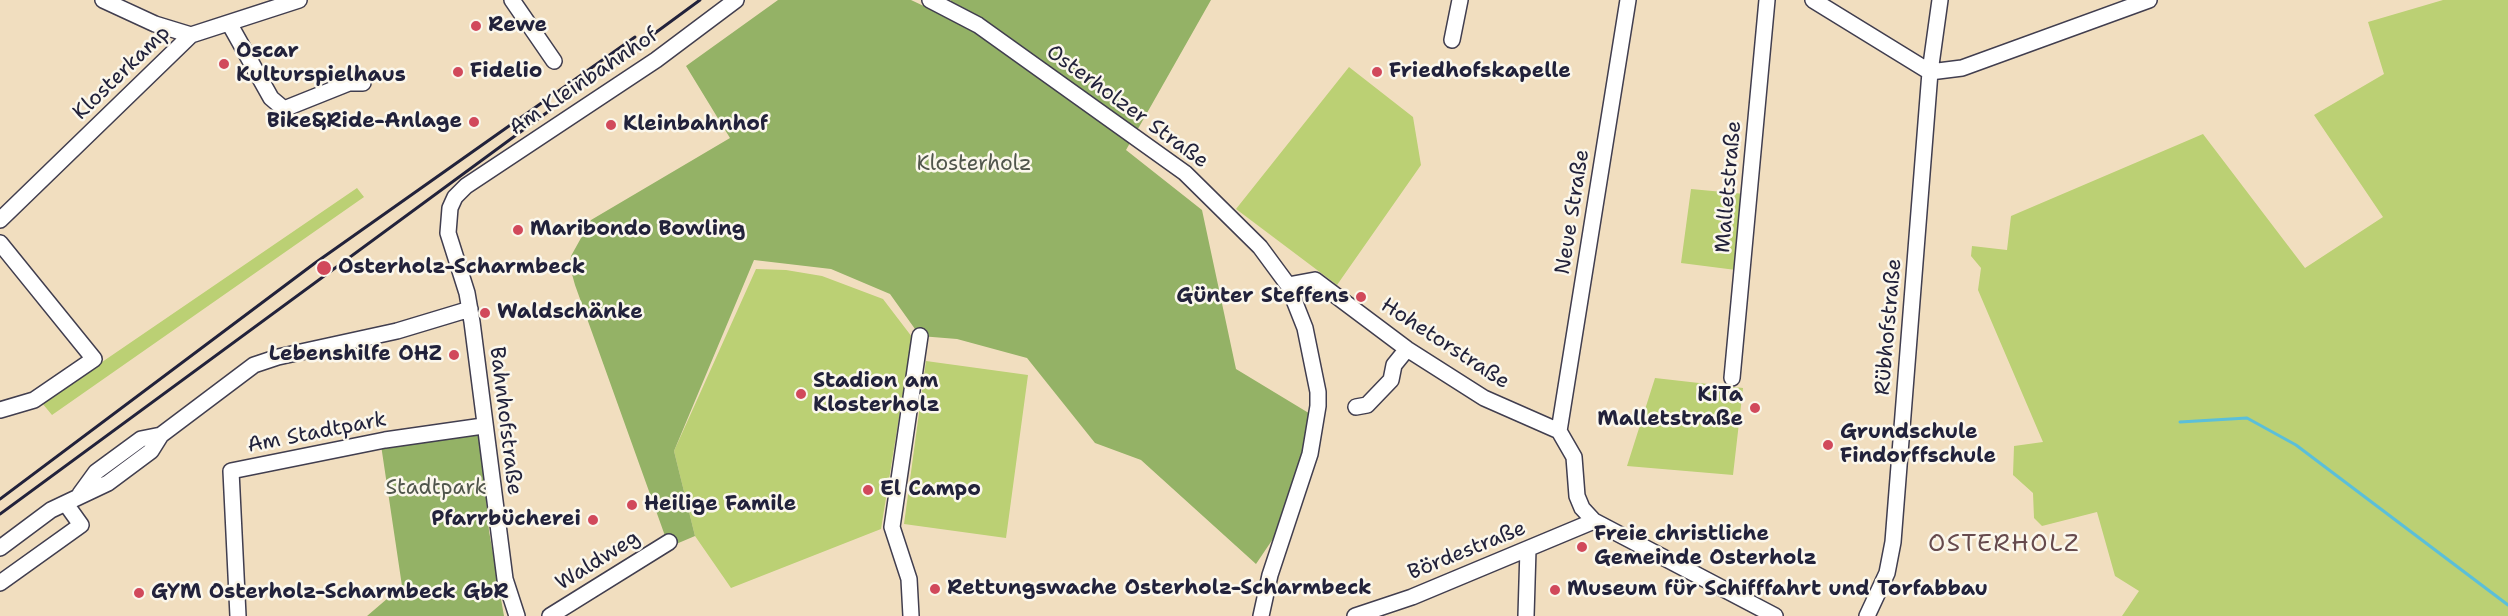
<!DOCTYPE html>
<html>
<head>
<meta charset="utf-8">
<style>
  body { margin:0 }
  canvas { display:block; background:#f1debf }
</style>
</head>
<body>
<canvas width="2508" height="616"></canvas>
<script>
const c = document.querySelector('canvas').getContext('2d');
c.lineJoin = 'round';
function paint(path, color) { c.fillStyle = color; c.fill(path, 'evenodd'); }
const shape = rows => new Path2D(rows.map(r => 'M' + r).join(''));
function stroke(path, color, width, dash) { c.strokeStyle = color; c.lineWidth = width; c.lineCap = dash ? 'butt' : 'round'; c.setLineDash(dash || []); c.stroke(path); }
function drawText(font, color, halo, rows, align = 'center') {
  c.font = font + ' "Shantell Sans",sans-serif'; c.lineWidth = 5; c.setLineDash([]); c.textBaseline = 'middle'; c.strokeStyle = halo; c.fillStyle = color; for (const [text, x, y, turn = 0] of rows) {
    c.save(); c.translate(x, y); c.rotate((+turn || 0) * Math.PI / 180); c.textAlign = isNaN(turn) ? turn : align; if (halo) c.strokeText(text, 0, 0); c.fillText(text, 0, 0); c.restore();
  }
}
paint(shape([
  [2443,0,2508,0,2508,616,2122,616,2139,591,2115,576,2097,512,2042,526,2034,518,2033,493,2013,475,2014,446,2043,442,1978,290,1981,268,1971,256,1972,246,2007,250,2011,216,2203,134,2305,268,2383,217,2314,115,2384,74,2368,22],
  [1349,67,1413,117,1421,165,1337,285,1236,209],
  [357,188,364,197,52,415,42,403],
  [1691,189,1745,194,1736,270,1681,263],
  [756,269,786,270,822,276,883,299,912,337,881,529,731,588,695,536,674,451],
  [926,361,1028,375,1006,538,904,524],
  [1655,378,1743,388,1733,475,1627,466]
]), '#bbd074');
paint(shape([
  [778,0,911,0,943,15,951,0,1211,0,1126,150,1202,210,1236,369,1312,415,1287,518,1256,564,1141,460,1095,443,1027,358,957,339,920,336,890,294,831,269,754,260,674,451,695,536,669,547,575,285,570,267,571,256,591,220,730,138,686,66],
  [480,430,489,531,504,616,367,616,402,586,381,445]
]), '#94b266');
stroke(shape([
  [2180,422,2247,418,2296,445,2508,605]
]), '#5bbfd9', 3);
const minor = shape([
  [103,0,155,24,191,35],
  [512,0,554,61],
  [930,0,978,25,1185,173,1260,247,1288,285,1305,328,1318,392,1318,406,1310,454,1270,575,1261,616],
  [1813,0,1930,72],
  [229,23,271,98,284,109,349,83,363,83],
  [1452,40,1460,0],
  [1930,72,1962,68,2149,0],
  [0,220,191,35,299,0],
  [0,243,94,359,34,400,0,410],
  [1288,285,1315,280,1407,349,1484,398,1559,431,1574,457,1577,496,1582,508,1594,521,1775,616],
  [1732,378,1767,0],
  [1356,407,1367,405,1391,380,1394,365,1407,349],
  [1559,431,1628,0],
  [80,494,96,472,141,439,161,435],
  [0,548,51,510,108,483,151,451,161,435,254,365,278,357,397,331,470,309],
  [0,583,81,525,66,504],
  [238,616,231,471,385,440,483,426],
  [517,616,505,579,472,322,467,293,448,233,450,208,455,197,466,186,656,60,736,0],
  [550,616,669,542],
  [911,616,909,579,892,527,920,336],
  [1355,616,1412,597,1594,521],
  [1526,616,1528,549],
  [1867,616,1887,573,1893,542,1930,72,1940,0]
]);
stroke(minor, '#413e4f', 18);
stroke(minor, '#fff', 15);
stroke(shape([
  [0,499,315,263,635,37],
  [0,514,700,0]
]), '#22223b', 3);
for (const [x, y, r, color] of [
  [476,26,6,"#d1495b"],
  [224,64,6,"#d1495b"],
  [458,72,6,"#d1495b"],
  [1377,72,6,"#d1495b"],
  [474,122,6,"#d1495b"],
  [611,125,6,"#d1495b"],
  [518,230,6,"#d1495b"],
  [324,268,8,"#d1495b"],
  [1361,297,6,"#d1495b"],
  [485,313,6,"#d1495b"],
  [454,355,6,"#d1495b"],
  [801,394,6,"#d1495b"],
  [1755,408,6,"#d1495b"],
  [1828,445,6,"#d1495b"],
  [868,490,6,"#d1495b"],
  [632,505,6,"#d1495b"],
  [593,520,6,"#d1495b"],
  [1582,547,6,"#d1495b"],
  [935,589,6,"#d1495b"],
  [1555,590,6,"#d1495b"],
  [139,593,6,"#d1495b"]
]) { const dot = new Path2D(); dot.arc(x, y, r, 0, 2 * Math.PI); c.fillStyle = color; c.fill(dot); stroke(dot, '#fbf7ec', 2); }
drawText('bold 21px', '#22223b', '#fbf7ec', [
  ["Rewe",488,26],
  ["Oscar",236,52],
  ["Kulturspielhaus",236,76],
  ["Fidelio",470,72],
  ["Friedhofskapelle",1389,72],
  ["Bike&Ride-Anlage",462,122,"right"],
  ["Kleinbahnhof",623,125],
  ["Maribondo Bowling",530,230],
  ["Osterholz-Scharmbeck",338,268],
  ["Günter Steffens",1349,297,"right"],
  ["Waldschänke",497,313],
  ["Lebenshilfe OHZ",442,355,"right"],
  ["Stadion am",813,382],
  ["Klosterholz",813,406],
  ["KiTa",1743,396,"right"],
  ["Malletstraße",1743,420,"right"],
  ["Grundschule",1840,433],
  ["Findorffschule",1840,457],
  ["El Campo",880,490],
  ["Heilige Famile",644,505],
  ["Pfarrbücherei",581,520,"right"],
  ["Freie christliche",1594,535],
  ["Gemeinde Osterholz",1594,559],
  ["Rettungswache Osterholz-Scharmbeck",947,589],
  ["Museum für Schifffahrt und Torfabbau",1567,590],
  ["GYM Osterholz-Scharmbeck GbR",151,593]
], 'left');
drawText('21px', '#22223b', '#fbf7ec', [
  ["Klosterkamp",122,73,-44],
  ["Am Kleinbahnhof",584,82,-34],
  ["Osterholzer Straße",1127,107,36],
  ["Malletstraße",1729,187,-85],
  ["Neue Straße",1573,212,-81],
  ["Rübhofstraße",1889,327,-85],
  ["Hohetorstraße",1445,344,33],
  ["Bahnhofstraße",505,421,83],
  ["Am Stadtpark",317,433,-11],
  ["Bördestraße",1467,551,-22],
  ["Waldweg",598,561,-32]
]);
drawText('21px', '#50564c', '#fbf7ec', [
  ["Klosterholz",974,165],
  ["Stadtpark",436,489]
]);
c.letterSpacing = '1.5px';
drawText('24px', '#664a4d', '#fbf7ec', [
  ["OSTERHOLZ",2004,545]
]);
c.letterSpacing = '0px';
</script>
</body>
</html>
